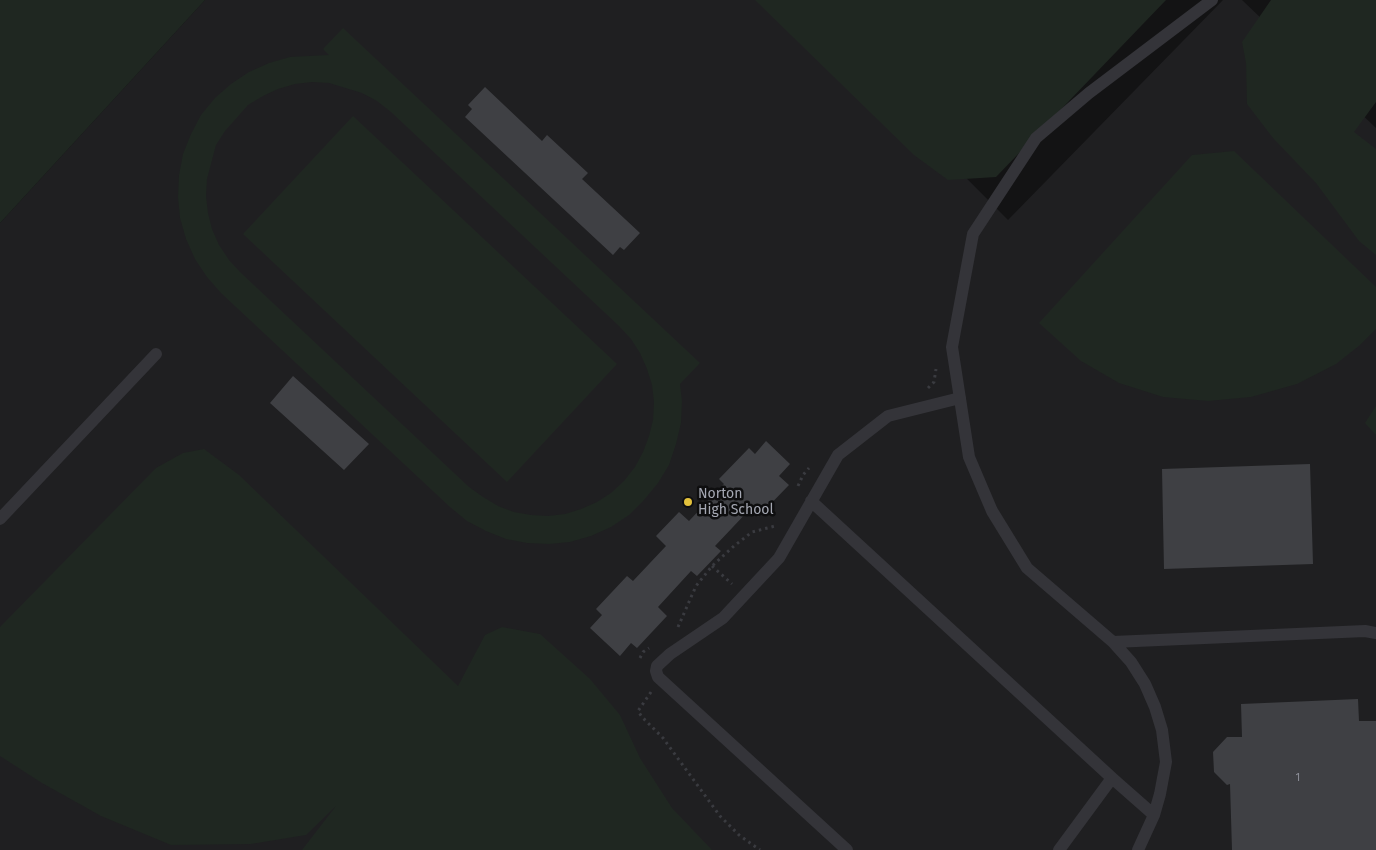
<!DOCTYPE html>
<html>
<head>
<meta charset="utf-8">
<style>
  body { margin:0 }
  canvas { display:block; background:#131314 }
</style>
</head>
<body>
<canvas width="1376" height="850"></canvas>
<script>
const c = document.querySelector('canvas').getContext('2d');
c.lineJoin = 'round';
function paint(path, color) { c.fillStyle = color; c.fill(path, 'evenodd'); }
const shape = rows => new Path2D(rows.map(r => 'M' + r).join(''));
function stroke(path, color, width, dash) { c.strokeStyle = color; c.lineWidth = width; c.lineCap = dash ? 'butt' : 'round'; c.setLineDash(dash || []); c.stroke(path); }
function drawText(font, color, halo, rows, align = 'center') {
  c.font = font + ' "Fira Sans",sans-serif'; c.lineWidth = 5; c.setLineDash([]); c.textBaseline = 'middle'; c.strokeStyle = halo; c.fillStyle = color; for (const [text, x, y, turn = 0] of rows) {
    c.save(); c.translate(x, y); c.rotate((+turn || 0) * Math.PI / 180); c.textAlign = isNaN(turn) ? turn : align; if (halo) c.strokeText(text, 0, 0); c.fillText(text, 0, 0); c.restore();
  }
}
paint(shape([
  [205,0,789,0,1008,220,1223,0,1242,0,1376,128,1376,850,0,850,0,223]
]), '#1f1f21');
paint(shape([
  [0,0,205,0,0,223],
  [755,0,1166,0,996,177,948,180,914,155],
  [1271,0,1376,0,1376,102,1354,132,1376,149,1376,255,1359,241,1316,183,1273,138,1247,104,1246,63,1242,42],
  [343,28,700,363,680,384,682,401,681,423,676,444,669,465,658,483,644,500,629,515,611,527,591,536,570,542,549,544,527,543,506,539,486,531,467,521,450,507,221,293,207,277,195,259,186,239,180,218,178,197,179,175,183,154,191,134,201,115,215,98,231,84,249,72,269,63,290,57,329,55,323,49],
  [312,82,329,83,362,93,377,101,391,112,619,326,631,339,640,353,647,369,652,385,654,402,653,420,649,436,643,452,635,467,624,481,611,493,597,502,581,509,565,514,548,516,531,515,514,512,498,506,483,497,469,487,240,272,229,260,219,245,212,229,208,213,206,196,207,179,216,145,225,131,248,105,263,96,278,89,295,84],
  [353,116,617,364,507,482,243,234],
  [1234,151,1376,287,1376,329,1360,345,1336,364,1297,384,1251,397,1208,401,1163,397,1119,383,1081,361,1039,323,1192,155],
  [1376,406,1376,435,1365,423],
  [204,449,239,475,458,686,485,635,502,627,540,634,590,679,620,715,640,758,672,808,712,850,302,850,336,806,306,835,251,844,171,845,101,816,42,783,0,756,0,627,156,468,183,453]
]), '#1f2721');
paint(shape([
  [485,87,542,141,547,135,588,173,582,179,640,233,624,250,620,247,613,255,465,117,472,109,468,105],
  [293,376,369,444,344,470,270,403],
  [766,441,790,464,779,476,789,485,758,517,750,509,715,546,721,551,697,576,691,571,658,607,667,616,637,648,631,643,620,656,590,628,602,615,596,609,627,576,633,581,666,546,656,536,679,512,689,521,724,484,719,479,749,448,755,454],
  [1310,464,1313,564,1164,569,1162,469],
  [1358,699,1359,721,1376,721,1376,850,1232,850,1230,784,1227,785,1214,772,1213,752,1227,737,1242,737,1241,704]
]), '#3f4044');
stroke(shape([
  [928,388,934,382,936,369],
  [798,486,803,475,809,468],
  [712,566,732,584],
  [678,627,696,586,712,566,734,546,752,532,775,526,777,524],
  [640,658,643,652,649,648],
  [651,692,638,711,642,717,663,738,720,816,739,835,760,850]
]), '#3a3b40', 3, [2.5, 4]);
stroke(shape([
  [811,501,1112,778],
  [0,519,156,354],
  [1113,642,1365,631,1376,633],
  [847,850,658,677,656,671,657,666,670,654,723,618,779,558,838,455,888,416,960,398],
  [1059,850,1112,778,1154,815],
  [1138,850,1154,815,1160,794,1166,762,1162,730,1155,707,1145,684,1131,662,1113,642,1027,568,992,511,969,457,952,347,973,234,1036,138,1089,93,1212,0]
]), '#343439', 12);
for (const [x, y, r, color] of [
  [688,502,5,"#e3c13c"]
]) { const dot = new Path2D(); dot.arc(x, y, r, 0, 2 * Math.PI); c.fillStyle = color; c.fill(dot); stroke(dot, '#0e0e0f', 2); }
drawText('11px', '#8c8e97', null, [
  ["1",1298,778]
]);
drawText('14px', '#a5a8b3', '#0e0e0f', [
  ["Norton",698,494],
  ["High School",698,510]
], 'left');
</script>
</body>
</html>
